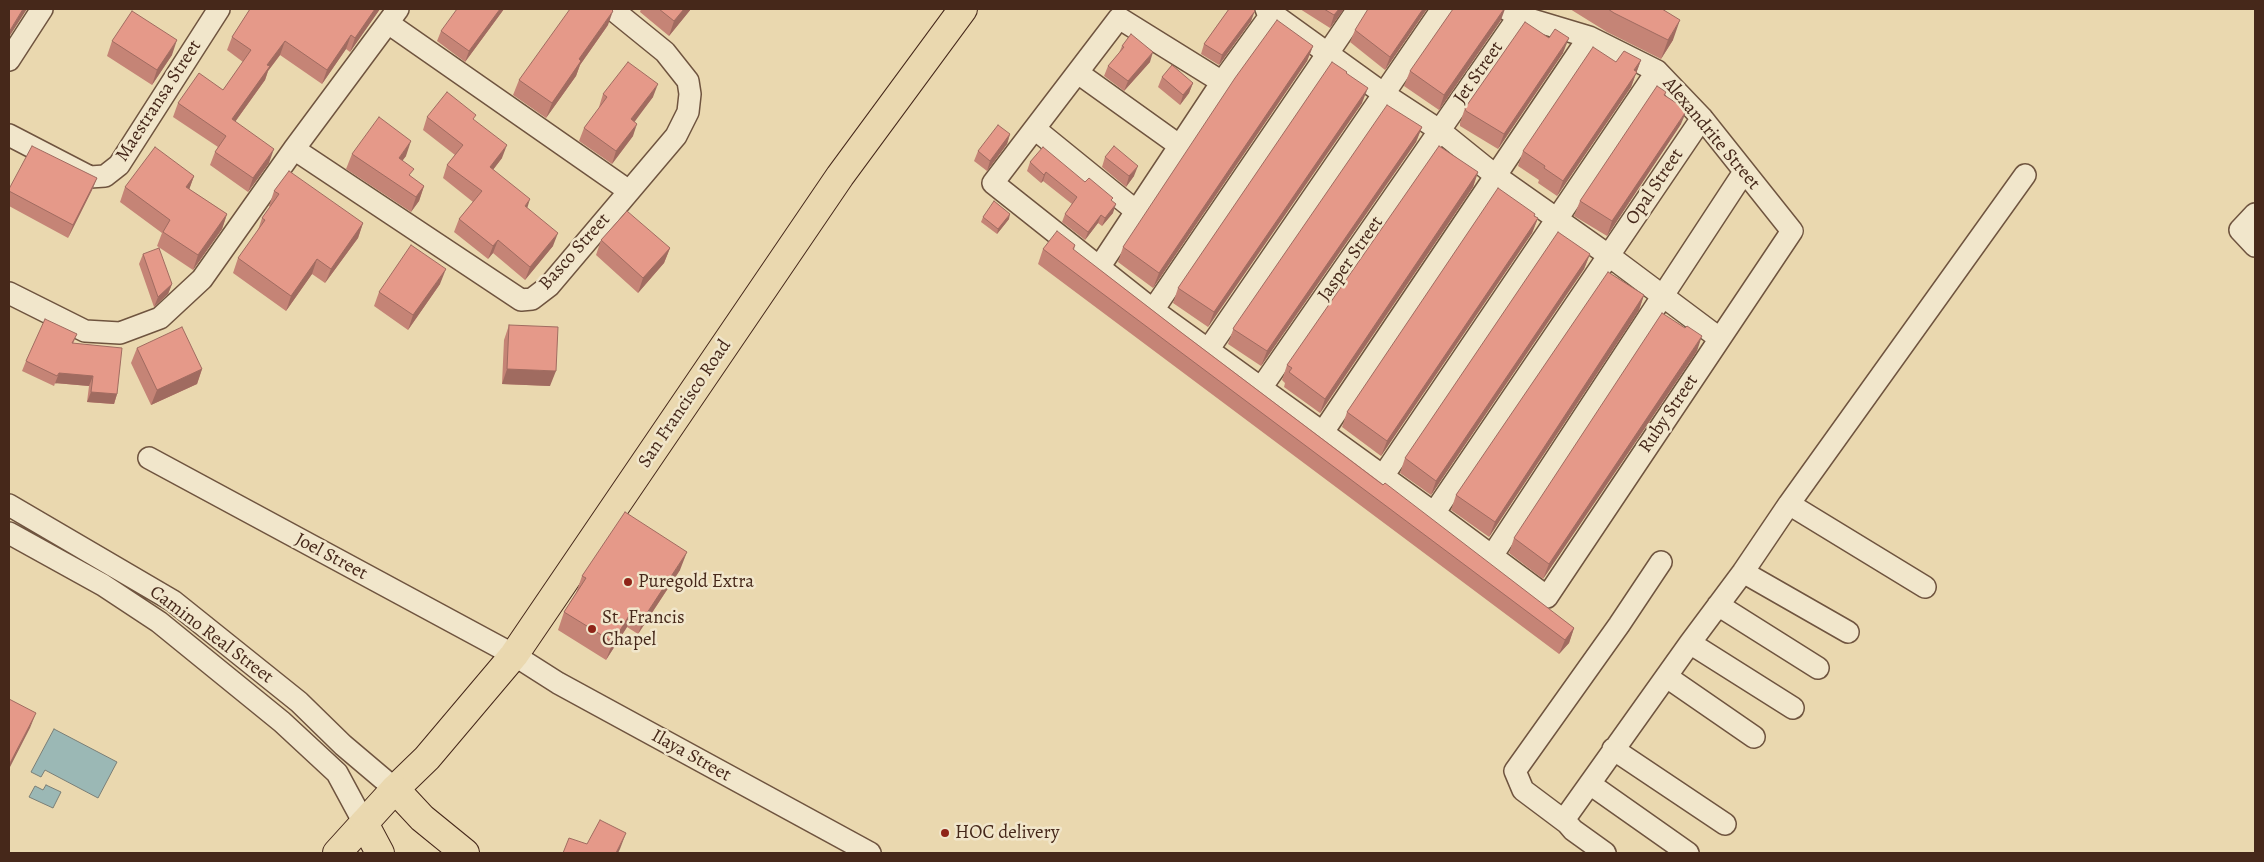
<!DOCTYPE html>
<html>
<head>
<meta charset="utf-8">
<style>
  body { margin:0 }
  #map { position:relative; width:2264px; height:862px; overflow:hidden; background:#ead8af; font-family:Alegreya,serif }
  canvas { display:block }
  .frame { position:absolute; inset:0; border:10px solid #46281a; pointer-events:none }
</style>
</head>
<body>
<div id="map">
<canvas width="2264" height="862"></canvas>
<div class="frame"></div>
</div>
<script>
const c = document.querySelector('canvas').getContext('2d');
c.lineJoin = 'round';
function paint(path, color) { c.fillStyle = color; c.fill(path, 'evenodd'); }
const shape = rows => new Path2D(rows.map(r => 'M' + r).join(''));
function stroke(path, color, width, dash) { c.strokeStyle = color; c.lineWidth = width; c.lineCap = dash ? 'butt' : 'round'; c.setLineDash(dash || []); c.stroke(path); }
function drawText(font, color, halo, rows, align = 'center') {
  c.font = font + ' Alegreya,serif'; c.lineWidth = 5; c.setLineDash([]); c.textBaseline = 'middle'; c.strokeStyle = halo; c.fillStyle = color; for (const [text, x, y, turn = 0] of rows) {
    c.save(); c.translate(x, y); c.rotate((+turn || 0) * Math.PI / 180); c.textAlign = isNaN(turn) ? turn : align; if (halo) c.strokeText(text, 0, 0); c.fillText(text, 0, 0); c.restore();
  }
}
const water = shape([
  [54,729,117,762,98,798,45,770,41,777,31,772,54,729],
  [46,785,61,792,53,808,29,797,35,786,43,790,46,785]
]);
paint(water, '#9bb8b5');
stroke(water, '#797e77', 1);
const minor = shape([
  [1266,9,1384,94,1439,130,1496,176,1608,255,1719,338],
  [388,23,629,191],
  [9,60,42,9],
  [1078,73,1180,146],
  [1222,82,1119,18,993,183,1153,310,1434,513,1547,597,1792,231,1702,118,1657,71,1589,37,1519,16,1506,9],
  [1035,129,1136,211],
  [9,135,90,177,105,176,119,165,219,9],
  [294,149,521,300,532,299,549,286,676,136,688,112,690,94,688,81,665,52,612,9],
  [2255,214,2240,230,2255,246],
  [1100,266,1222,82,1275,9],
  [9,293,85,331,120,333,160,318,202,279,294,149,398,9],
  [1153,310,1358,9],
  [1208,350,1442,9],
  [1261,388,1519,16],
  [1323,432,1589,37],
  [149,458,514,655,558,683,870,853],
  [1383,476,1657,71],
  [1789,504,1925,587],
  [9,505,173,601,299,702,343,745,395,789],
  [1434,513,1702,118],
  [9,533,103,585,159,622,282,722,337,773,364,823],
  [1492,556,1744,172],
  [1743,572,1848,632],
  [1718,605,1818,668],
  [1690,643,1793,708],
  [1667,677,1754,737],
  [1613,749,1725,824],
  [1590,784,1688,853],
  [1567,823,1523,790,1515,771,1619,625,1661,562],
  [1605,853,1573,830,1567,823,1566,817,1690,643,1743,572,1789,504,2025,175]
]);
const major = shape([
  [337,853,395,789,427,758,514,655,840,176,963,9]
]);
const highway = shape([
  [395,789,422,818,465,853],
  [364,823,380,853]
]);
stroke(minor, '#6f543f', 24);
stroke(major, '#46281a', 30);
stroke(highway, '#46281a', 30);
stroke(minor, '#f1e6cb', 21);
stroke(major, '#ead8af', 28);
stroke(highway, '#ead8af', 28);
paint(shape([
  [250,9,380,9,350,52,346,49,322,84,280,55,268,71,265,80,235,122,269,163,248,192,210,165,215,152,218,147,173,117,178,103,223,90,243,62,227,50,232,37],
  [504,9,465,62,437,41,441,31],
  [641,9,691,9,669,36,640,12],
  [1229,9,1254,9,1251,21,1219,65,1201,54,1204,44],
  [1300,9,1344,9,1330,28],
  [1427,9,1385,70,1350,42,1355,30],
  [1570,9,1662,9,1673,40,1661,59,1607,32],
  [1501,20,1439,110,1404,86,1410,71],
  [608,25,580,65,576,76,546,118,513,95,519,80],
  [1549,38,1563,53,1498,149,1460,126,1460,123,1465,108],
  [112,41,172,55,152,85,107,56],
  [1122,46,1150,62,1124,91,1104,76,1108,66,1119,53],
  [1313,46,1307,61,1153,288,1118,262,1123,247],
  [1641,60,1631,87,1557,196,1538,183,1539,180,1518,166,1523,151,1616,62],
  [1346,74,1362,103,1208,327,1173,303,1178,288],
  [1162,77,1193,83,1189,93,1180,105,1158,87],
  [1666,92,1665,96,1681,124,1607,236,1574,216,1580,201],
  [603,94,653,97,634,121,633,136,612,164,579,141,584,128,600,108,599,107],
  [427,117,474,120,502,158,493,170,527,208,553,246,525,280,493,253,488,259,454,232,459,219,473,202,443,178,447,165,455,155,423,130],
  [1422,127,1416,142,1261,366,1228,344,1234,327],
  [1010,134,1007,144,987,171,974,161,978,151],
  [352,154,406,156,402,161,411,177,424,186,419,201,411,212,346,169],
  [1105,157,1134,176,1126,187,1102,167],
  [1030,162,1085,182,1112,201,1113,213,1102,226,1098,223,1085,240,1062,222,1065,214,1072,204,1043,181,1041,183,1027,171],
  [1478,172,1473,187,1321,412,1320,413,1284,387,1285,383,1282,380,1287,365],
  [194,176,189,189,227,214,222,229,193,270,157,246,162,233,120,202,125,187],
  [97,178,92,190,68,238,9,206,9,189],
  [274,191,363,223,358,238,325,283,312,274,286,311,233,273,238,258,257,233,262,218,270,207,269,206],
  [1535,214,1534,216,1538,218,1532,233,1381,456,1342,427,1347,412],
  [983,217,1009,219,997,234,981,222],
  [601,240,670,248,664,263,638,293,596,255],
  [1075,245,1074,250,1178,330,1574,628,1569,643,1559,654,1038,264,1043,249],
  [143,254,172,284,168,294,154,307,139,264],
  [1590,254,1584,269,1431,495,1400,473,1405,458],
  [440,284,408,330,374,306,379,292],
  [1644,295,1639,310,1489,537,1451,510,1456,495],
  [509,325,550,386,502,384,504,340],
  [77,334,73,344,117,394,114,404,87,402,89,386,55,383,54,386,22,371,26,361],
  [137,348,202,369,197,384,151,405,131,363],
  [1697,351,1543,579,1509,553,1514,538],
  [680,570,638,634,627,627,606,660,558,630,564,612,576,593,582,576]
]), '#c58476');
paint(shape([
  [23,9,27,9,9,37,9,32],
  [375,9,380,9,350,52,355,38],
  [500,9,504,9,465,62,469,51],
  [684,9,691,9,669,36,674,21],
  [1253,9,1254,9,1252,14,1255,11,1251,21,1219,65,1222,55],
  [1339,9,1344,9,1330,28,1334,15],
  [1423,9,1427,9,1385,70,1390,57],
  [1504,9,1505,9,1501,20,1439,110,1444,95],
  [613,11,608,25,580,65,576,76,546,118,552,103,579,59],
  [1680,20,1673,40,1661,59,1668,40],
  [351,35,346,49,322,84,327,70],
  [1569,38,1563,53,1498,149,1504,134],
  [177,40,172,55,152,85,157,70],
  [285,41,280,55,268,71,265,80,227,133,232,119,267,65],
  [1313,46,1307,61,1153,288,1159,273],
  [1153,52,1150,62,1124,91,1128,81],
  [1641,60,1631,87,1557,196,1563,181],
  [1193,83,1189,93,1180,105,1183,95],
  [658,84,653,97,627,132,631,119],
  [1368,88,1362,103,1208,327,1214,312],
  [1687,110,1681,124,1607,236,1612,221],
  [637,124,633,136,612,164,616,151],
  [1422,127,1416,142,1261,366,1267,351],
  [1010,134,1007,144,987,171,990,161],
  [411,141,406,156,393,173,399,158],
  [507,145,502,158,485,180,490,167],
  [274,149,269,163,248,192,253,178],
  [1138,166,1134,176,1126,187,1129,176],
  [1046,172,1043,181,1041,183,1044,175],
  [1478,172,1473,187,1320,413,1325,399],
  [194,176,189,190,186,187],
  [97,178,92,190,68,238,73,225],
  [424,186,419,201,411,212,416,197],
  [530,199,526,212,525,206],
  [1116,204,1113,213,1102,226,1105,218],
  [227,214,222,229,193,270,198,255],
  [1010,214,1009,219,997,234,998,229],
  [1101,215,1098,223,1085,240,1088,232],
  [1538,218,1532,233,1381,456,1387,441],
  [363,223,358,238,325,283,331,269],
  [558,233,553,246,525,280,530,267],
  [498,240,493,253,488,259,493,246],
  [670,248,664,263,638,293,643,278],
  [1590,254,1584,269,1431,495,1436,481],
  [317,259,312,274,286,311,291,296],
  [446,269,440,284,408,330,413,315],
  [172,284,168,294,154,307,158,297],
  [1644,295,1639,310,1489,537,1495,522],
  [1702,336,1697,351,1543,579,1549,564],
  [202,369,197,384,151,405,157,390],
  [507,369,556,371,550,386,502,384],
  [59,373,93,376,89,386,55,383,54,386],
  [91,392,117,394,114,404,87,402],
  [687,552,680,570,638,634,645,616],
  [633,609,627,627,606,660,613,642],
  [1574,628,1569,643,1559,654,1565,640],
  [36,713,30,728,9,769,9,765],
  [626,833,620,849,618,853,616,853]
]), '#a06b60');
const building = shape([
  [9,9,23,9,9,32,9,9],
  [250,9,375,9,355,38,351,35,327,70,285,41,267,65,270,66,232,119,274,149,253,178,215,152,226,136,178,103,199,73,223,90,251,50,232,37,250,9],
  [457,9,500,9,469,51,441,31,457,9],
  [570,9,611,9,613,11,579,59,581,61,552,103,519,80,570,9],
  [659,9,684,9,674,21,659,9],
  [1229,9,1253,9,1255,11,1222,55,1204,44,1229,9],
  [1324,9,1339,9,1334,15,1324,9],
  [1368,9,1423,9,1390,57,1355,30,1368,9],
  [1453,9,1504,9,1444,95,1410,71,1453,9],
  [1608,9,1662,9,1680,20,1668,40,1614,13,1608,9],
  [132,11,177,40,157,70,112,41,132,11],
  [1277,20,1313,46,1159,273,1123,247,1235,78,1277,20],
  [1525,22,1549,38,1555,29,1569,38,1504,134,1466,111,1465,108,1525,22],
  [1131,34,1153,52,1128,81,1108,66,1124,47,1122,46,1131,34],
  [1593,47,1616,62,1624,51,1641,60,1634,70,1637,72,1563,181,1544,168,1545,166,1523,151,1593,47],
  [628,62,658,84,631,119,637,124,616,151,584,128,607,97,603,94,628,62],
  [1332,62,1347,72,1346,73,1368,88,1214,312,1178,288,1332,62],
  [1172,65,1193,83,1183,95,1162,77,1172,65],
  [1657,86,1666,92,1664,95,1687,110,1612,221,1580,201,1657,86],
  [447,92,476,115,473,119,507,145,490,167,530,199,525,206,558,233,530,267,498,240,493,246,459,219,482,191,447,165,463,145,427,117,447,92],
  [1387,105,1422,127,1267,351,1233,329,1234,327,1387,105],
  [379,117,411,141,399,158,414,169,409,175,424,186,416,197,352,154,379,117],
  [998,125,1010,134,990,161,978,151,998,125],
  [32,146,97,178,73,225,9,191,9,189,32,146],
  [1114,146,1138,166,1129,176,1105,157,1114,146],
  [1439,146,1478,172,1325,399,1289,372,1292,368,1287,365,1439,146],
  [155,147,194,176,186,187,227,214,198,255,163,232,170,220,125,187,155,147],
  [1043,147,1085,182,1089,178,1113,198,1111,200,1116,204,1105,218,1101,215,1088,232,1065,214,1077,197,1046,172,1044,175,1030,162,1043,147],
  [289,171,363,223,331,269,317,259,291,296,238,258,265,220,262,218,279,194,274,191,289,171],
  [1498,188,1535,214,1534,216,1538,218,1387,441,1347,412,1498,188],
  [994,201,1010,214,998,229,983,217,994,201],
  [627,211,670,248,643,278,601,240,627,211],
  [1057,231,1075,245,1073,249,1178,330,1383,485,1385,483,1574,628,1565,640,1043,249,1057,231],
  [1558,232,1590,254,1436,481,1405,458,1558,232],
  [411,245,446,269,413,315,379,292,411,245],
  [159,248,172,284,158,297,143,254,159,248],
  [1608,272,1644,295,1495,522,1456,495,1608,272],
  [1662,313,1685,328,1687,326,1702,336,1549,564,1514,538,1662,313],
  [45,319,77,334,72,343,122,348,117,394,91,392,93,376,59,373,57,376,26,361,45,319],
  [509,325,558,327,556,371,507,369,509,325],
  [182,327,202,369,157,390,137,348,182,327],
  [625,512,687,552,645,616,633,609,613,642,564,612,586,578,582,576,625,512],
  [9,699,36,713,9,765,9,699],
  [600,820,626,833,616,853,563,853,569,838,587,844,600,820]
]);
paint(building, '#e59989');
stroke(building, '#a06b60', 1);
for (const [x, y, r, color] of [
  [628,582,5,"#8f2418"],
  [592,629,5,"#8f2418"],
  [945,833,5,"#8f2418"]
]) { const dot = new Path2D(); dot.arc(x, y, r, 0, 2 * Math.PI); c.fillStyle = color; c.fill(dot); stroke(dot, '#f1e6cb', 2); }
drawText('19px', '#46281a', '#f1e6cb', [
  ["Jet Street",1479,73,-55],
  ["Maestransa Street",159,101,-57],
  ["Alexandrite Street",1711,134,50],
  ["Opal Street",1655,187,-56],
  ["Basco Street",575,252,-48],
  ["Jasper Street",1351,259,-55],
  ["San Francisco Road",685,404,-56],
  ["Ruby Street",1669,414,-56],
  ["Joel Street",331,557,28],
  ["Camino Real Street",211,635,37],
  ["Ilaya Street",691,756,29]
]);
drawText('19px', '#46281a', '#f1e6cb', [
  ["Puregold Extra",638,582],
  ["St. Francis",602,618],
  ["Chapel",602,640],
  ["HOC delivery",955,833]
], 'left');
</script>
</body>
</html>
